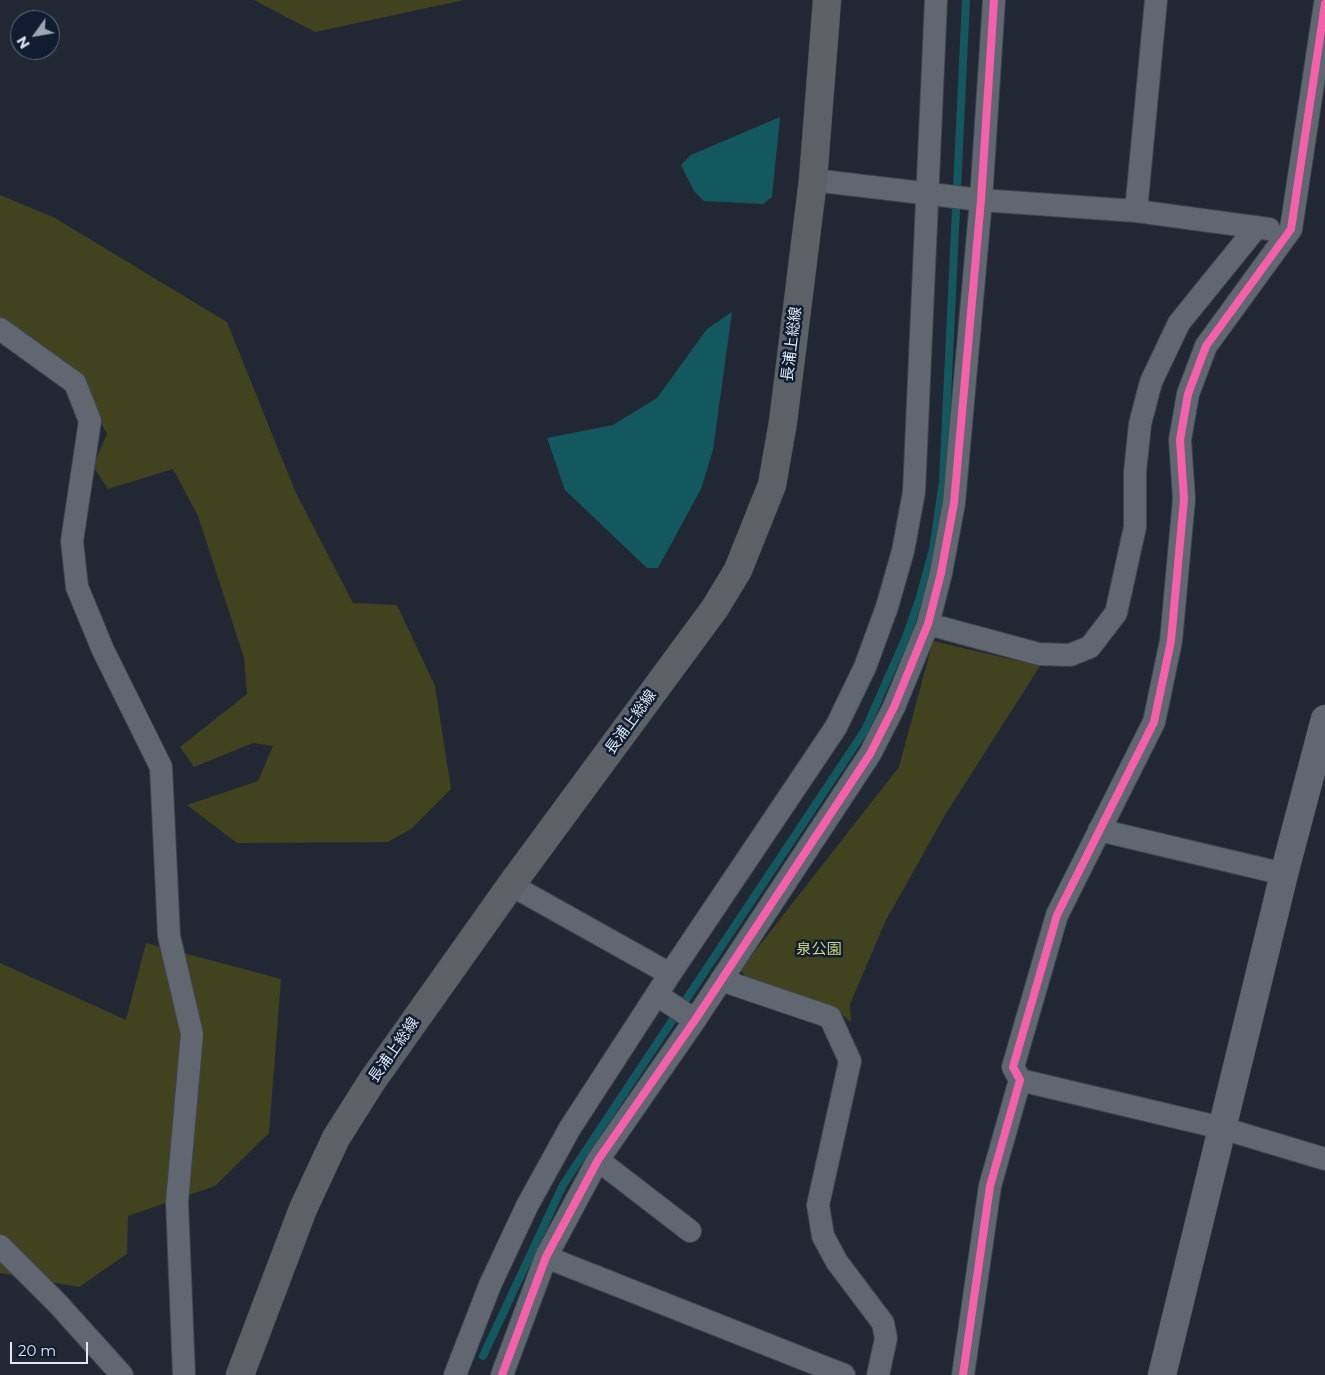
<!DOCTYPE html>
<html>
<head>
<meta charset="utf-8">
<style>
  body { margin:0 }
  #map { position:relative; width:1325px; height:1375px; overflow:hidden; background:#212834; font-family:Montserrat,sans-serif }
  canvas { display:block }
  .north { position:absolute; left:10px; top:10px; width:50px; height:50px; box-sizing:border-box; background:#101d31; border:1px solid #626e80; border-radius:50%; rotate:238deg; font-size:14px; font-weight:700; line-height:20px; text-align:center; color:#dee8f6 }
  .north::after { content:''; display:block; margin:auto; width:18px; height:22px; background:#9ca5b2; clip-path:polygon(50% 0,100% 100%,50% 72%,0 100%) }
  .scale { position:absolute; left:10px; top:1342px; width:78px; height:22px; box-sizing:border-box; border:2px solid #dee8f6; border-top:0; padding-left:6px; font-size:15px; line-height:18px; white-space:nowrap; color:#dee8f6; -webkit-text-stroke:4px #101d31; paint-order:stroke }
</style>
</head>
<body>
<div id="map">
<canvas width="1325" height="1375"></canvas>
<div class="north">N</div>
<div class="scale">20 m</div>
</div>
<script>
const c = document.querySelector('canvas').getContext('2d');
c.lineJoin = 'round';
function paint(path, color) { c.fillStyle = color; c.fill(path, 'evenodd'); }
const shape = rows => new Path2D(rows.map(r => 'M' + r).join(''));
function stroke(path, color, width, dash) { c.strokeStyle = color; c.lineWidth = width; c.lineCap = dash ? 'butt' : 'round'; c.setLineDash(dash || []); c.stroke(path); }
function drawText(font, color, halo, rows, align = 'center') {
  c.font = font + ' Montserrat,"Noto Sans JP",sans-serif'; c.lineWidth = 5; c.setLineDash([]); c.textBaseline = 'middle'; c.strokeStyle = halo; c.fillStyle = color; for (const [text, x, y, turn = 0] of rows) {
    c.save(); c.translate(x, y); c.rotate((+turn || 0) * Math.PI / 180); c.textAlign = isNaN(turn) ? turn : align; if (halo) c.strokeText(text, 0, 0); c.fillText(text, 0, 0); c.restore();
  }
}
paint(shape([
  [254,0,464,0,315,32],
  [0,195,53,217,227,322,295,491,353,603,397,605,435,686,451,789,411,829,388,842,237,843,187,805,258,781,273,746,253,743,194,767,180,747,247,694,244,658,198,516,173,469,108,489,93,466,107,434,67,362,0,329],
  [933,641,1040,666,945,815,885,922,850,1004,851,1022,833,1007,747,981,741,969,899,767],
  [146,943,281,979,269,1133,215,1186,128,1216,127,1254,79,1287,0,1273,0,963,126,1020]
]), '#40431e');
paint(shape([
  [780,117,772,197,763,204,704,201,694,191,681,165,691,155],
  [732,312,713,450,701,489,658,568,647,568,565,490,547,438,613,425,657,398,707,329]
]), '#13585f');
stroke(shape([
  [483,1356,563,1185,865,730,906,637,920,597,933,549,943,482,966,0]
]), '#13585f', 8);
const minor = shape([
  [813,180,981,200,1136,211,1269,229],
  [1136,211,1156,0],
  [0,329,75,383,90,421,72,541,77,587,103,650,161,767,169,936,192,1034,177,1202,184,1375],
  [928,624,1039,654,1070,655,1090,647,1116,613,1135,527,1135,472,1140,424,1151,382,1179,323,1256,228],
  [1099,830,1284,874],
  [511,885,670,974],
  [721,980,830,1017,850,1061,818,1205,823,1236,837,1262,883,1323,886,1338,878,1375],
  [657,995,695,1020],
  [1020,1080,1222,1128,1325,1159],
  [598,1160,690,1231],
  [0,1246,58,1304,122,1375],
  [546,1257,844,1375],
  [455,1375,490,1285,527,1206,570,1128,670,974,836,727,865,667,887,607,903,551,914,492,936,0],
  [502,1375,546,1257,598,1160,695,1020,870,754,894,707,928,624,941,573,954,503,981,200,994,0],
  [963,1375,990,1186,1020,1080,1013,1067,1057,915,1154,722,1171,641,1184,499,1180,440,1188,394,1206,346,1291,229,1325,4]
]);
const tertiary = shape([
  [1162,1375,1284,874,1325,719]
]);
const secondary = shape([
  [240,1375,303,1209,336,1138,372,1081,511,885,715,608,738,570,772,485,783,422,813,180,827,0]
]);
stroke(minor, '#3f454f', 24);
stroke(tertiary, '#3f454f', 29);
stroke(secondary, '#3f454f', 29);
stroke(minor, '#616770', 22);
stroke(tertiary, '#616770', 28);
stroke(secondary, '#5c6167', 28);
stroke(shape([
  [502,1375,546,1257,598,1160,695,1020,870,754,894,707,928,624,941,573,954,503,981,200,994,0],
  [963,1375,990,1186,1020,1080,1013,1067,1057,915,1154,722,1171,641,1184,499,1180,440,1188,394,1206,346,1291,229,1325,4]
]), '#f560ab', 8);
drawText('15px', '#dee8f6', '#101d31', [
  ["長浦上総線",792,344,-83],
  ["長浦上総線",631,722,-54],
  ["長浦上総線",394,1050,-55]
]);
drawText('15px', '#d1d77b', '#101d31', [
  ["泉公園",819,950]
]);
</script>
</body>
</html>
